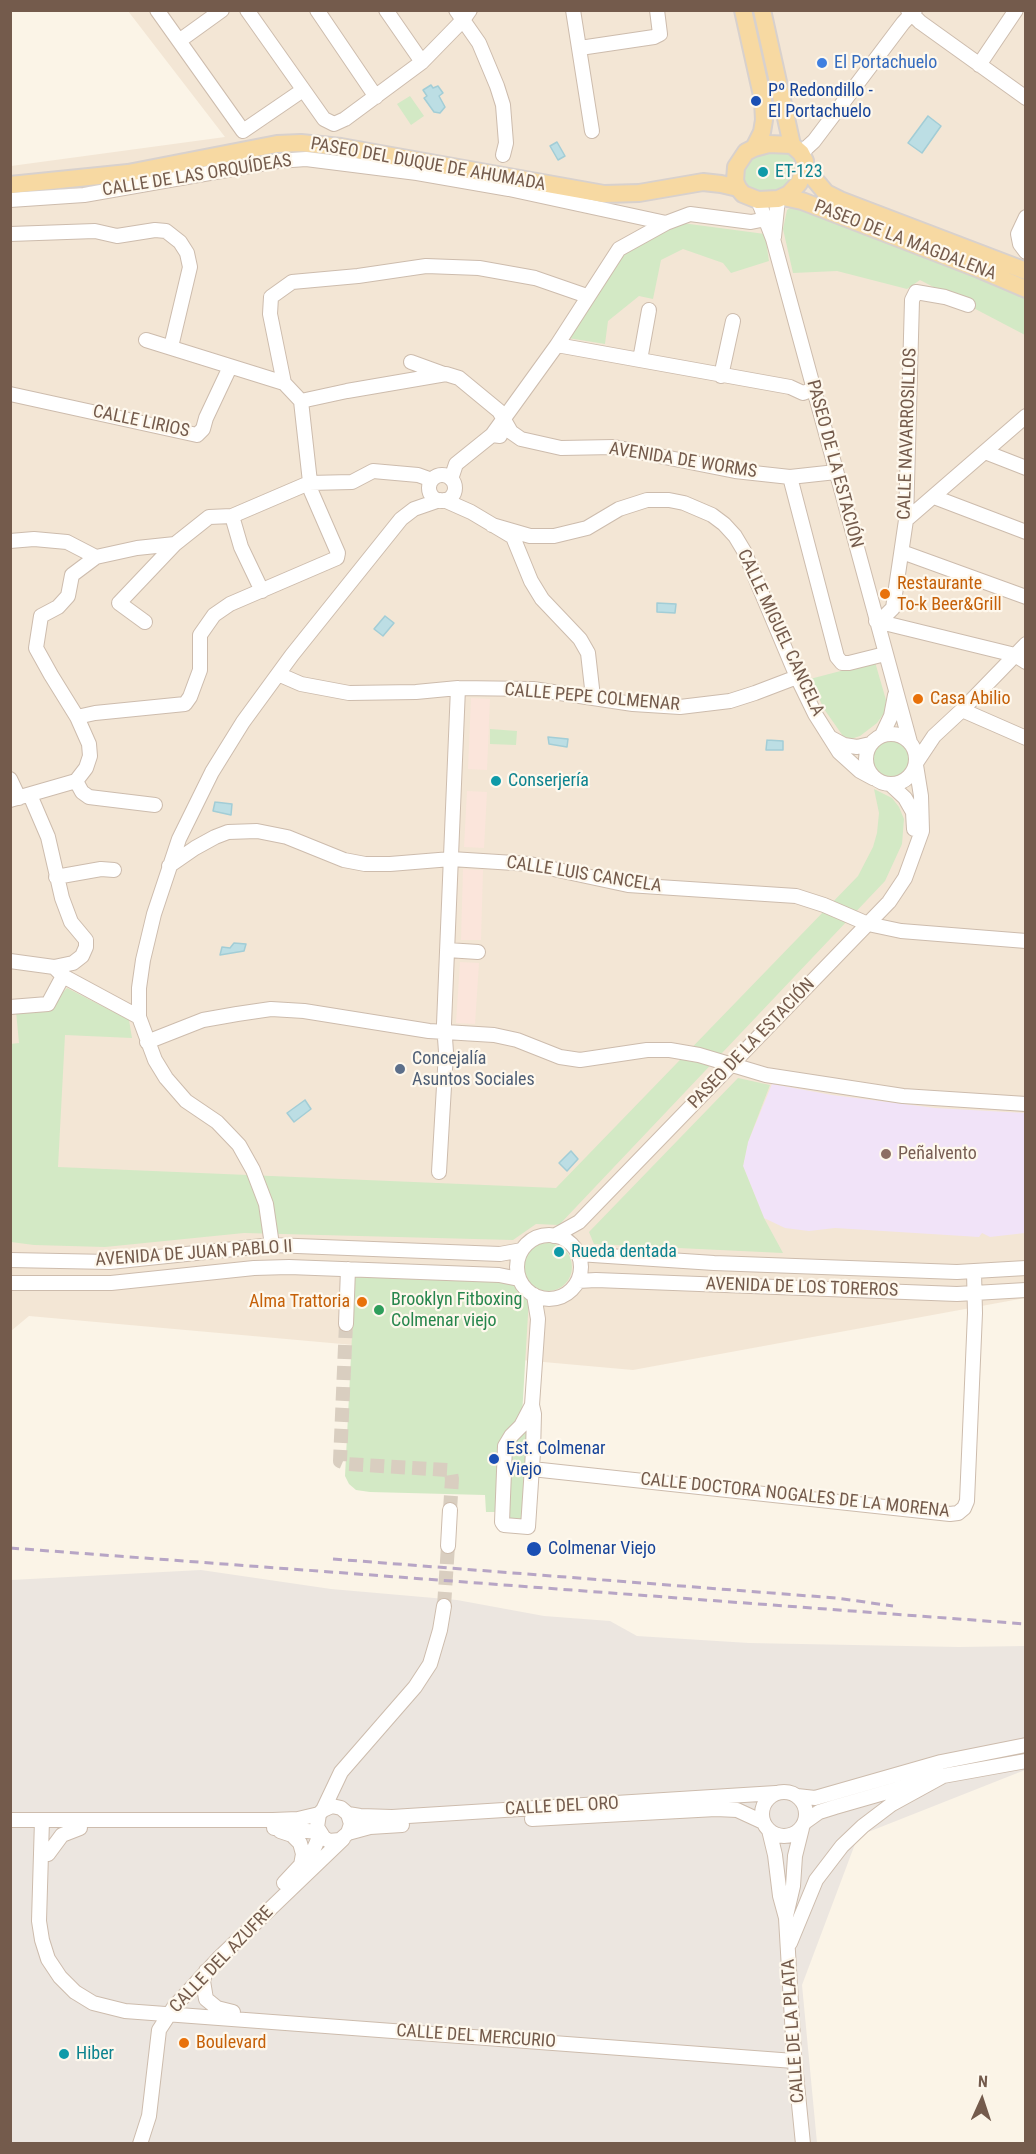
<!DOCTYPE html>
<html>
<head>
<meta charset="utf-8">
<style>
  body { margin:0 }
  #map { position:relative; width:1036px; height:2154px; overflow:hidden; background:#fbf4e7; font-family:"Roboto Condensed",sans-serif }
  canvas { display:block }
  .frame { position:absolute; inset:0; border:12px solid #745b4c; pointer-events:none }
  .north { position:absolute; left:952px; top:2070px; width:60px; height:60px; -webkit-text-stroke:4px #fef8ed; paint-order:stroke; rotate:3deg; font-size:16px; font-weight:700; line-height:24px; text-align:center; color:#745b4c }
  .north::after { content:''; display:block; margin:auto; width:21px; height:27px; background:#745b4c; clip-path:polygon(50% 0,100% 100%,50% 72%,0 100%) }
</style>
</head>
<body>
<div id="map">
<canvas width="1036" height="2154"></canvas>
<div class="frame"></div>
<div class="north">N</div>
</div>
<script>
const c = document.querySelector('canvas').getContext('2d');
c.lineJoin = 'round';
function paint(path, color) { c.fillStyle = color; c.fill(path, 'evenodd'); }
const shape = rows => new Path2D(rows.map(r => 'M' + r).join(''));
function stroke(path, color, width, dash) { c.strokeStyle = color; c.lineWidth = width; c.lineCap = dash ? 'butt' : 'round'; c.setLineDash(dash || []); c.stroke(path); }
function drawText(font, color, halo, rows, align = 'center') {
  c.font = font + ' "Roboto Condensed",sans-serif'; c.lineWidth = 4.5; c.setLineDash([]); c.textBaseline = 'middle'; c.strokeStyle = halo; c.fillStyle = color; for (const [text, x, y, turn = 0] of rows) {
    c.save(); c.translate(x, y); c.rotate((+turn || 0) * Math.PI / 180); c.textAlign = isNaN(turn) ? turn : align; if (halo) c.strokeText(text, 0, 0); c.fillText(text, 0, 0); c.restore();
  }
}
paint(shape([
  [128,11,1025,11,1025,1298,633,1370,29,1316,11,1331,11,166,225,137]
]), '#f3e6d5');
paint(shape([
  [471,698,490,699,487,770,468,769],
  [467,791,487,792,484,848,464,847],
  [463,869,483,870,481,940,461,940],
  [460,962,479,963,475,1024,456,1023]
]), '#fbe5db');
paint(shape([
  [201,1570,331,1589,457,1600,544,1616,610,1621,637,1636,749,1643,959,1647,1025,1646,1025,1770,858,1836,802,1985,817,2143,11,2144,11,1580]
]), '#ece6e0');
paint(shape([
  [772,1084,832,1095,935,1108,1025,1113,1025,1233,990,1237,982,1233,979,1237,835,1228,809,1231,785,1228,764,1218,743,1166,748,1142]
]), '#f1e3f8');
paint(shape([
  [747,11,754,11,778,115,770,116],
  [410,96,424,116,411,125,397,104],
  [766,152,787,153,791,155,796,166,795,176,787,185,776,191,751,191,744,183,742,171,752,157],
  [794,206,1025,296,1025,335,920,280,907,289,837,271,793,273,783,229,787,210],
  [682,223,765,234,769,261,731,273,723,263,683,249,661,260,653,299,639,296,608,321,605,344,568,338,622,255],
  [875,662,886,700,884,713,877,723,860,736,851,739,843,736,824,709,810,679],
  [490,729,517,731,516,745,490,744],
  '872 758a19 19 0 1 1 38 0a19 19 0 1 1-38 0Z',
  [874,789,892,798,899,807,904,819,902,844,885,881,559,1225,536,1224,513,1240,244,1233,105,1247,34,1245,11,1242,10,1044,19,1043,16,1011,47,1009,67,988,129,1020,132,1038,65,1035,58,1167,556,1188,858,876,873,847,877,833,879,813],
  [738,1078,770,1085,748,1142,743,1166,764,1218,783,1253,594,1244,589,1232],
  '524 1267a24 24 0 1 1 48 0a24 24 0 1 1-48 0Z',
  [355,1276,512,1282,529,1298,522,1415,517,1422,498,1512,486,1512,485,1495,370,1492,356,1490,349,1484,345,1476],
  [530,1416,524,1522,512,1521,506,1514,507,1467,513,1443]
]), '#d3e9c5');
const water = shape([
  [431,85,433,88,438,86,443,93,439,96,445,107,440,113,434,112,424,98,427,96,423,90,431,85],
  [928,116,941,126,922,153,908,143,928,116],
  [557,142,565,156,558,160,550,146,557,142],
  [657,603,676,604,675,613,657,612,657,603],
  [385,616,394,623,383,636,374,629,385,616],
  [548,737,568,739,567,747,549,744,548,737],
  [767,740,783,741,783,750,766,750,767,740],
  [215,802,232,804,231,815,213,811,215,802],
  [234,943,246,944,244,951,220,955,222,947,230,948,234,943],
  [305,1100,311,1109,294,1122,287,1113,305,1100],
  [571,1151,578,1159,567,1171,559,1163,571,1151]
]);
paint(water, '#bcdee4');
stroke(water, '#a2cdd6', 1.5);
stroke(shape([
  [346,1324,340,1461,347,1464,448,1470,451,1473,452,1479,450,1510],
  [444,1606,448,1546]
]), '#d9cec0', 14, [14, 7]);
const minor = shape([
  [157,10,243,131,303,90],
  [247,10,324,119,334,124,345,119,422,62,463,20,470,10],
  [317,10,376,97],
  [386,10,422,62],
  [456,10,479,43,497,86,503,105,506,143,503,155],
  [573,10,592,131],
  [908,10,920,22,1026,98],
  [179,41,222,10],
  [580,48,654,37,660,34,657,10],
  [979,65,1016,10],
  [801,153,814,141,903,23,915,10],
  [10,200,84,195,278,161,306,159,417,173,509,189,666,223],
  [758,200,773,239,910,742],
  [1026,217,1018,234,1020,244,1026,252],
  [10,234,95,231,117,236,155,230,166,231,180,242,187,253,190,267,171,347],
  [774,237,778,199],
  [146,340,284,383],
  [557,345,640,360,649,310],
  [640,360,790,387,803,393,814,389],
  [411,362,444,374],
  [721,376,733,321],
  [10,394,197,435,203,429,206,418,230,367],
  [301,401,347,391,446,374,459,378,499,411,511,432,521,439,561,448,614,447,735,471,790,477,836,472],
  [492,435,557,345,619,249,666,223,690,214,751,222,766,219],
  [985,452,1026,468],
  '429 488a13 13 0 1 1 26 0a13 13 0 1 1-26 0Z',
  [790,477,837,657,842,663,849,663,885,654],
  [451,479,456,464,492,435,500,436],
  [934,497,1026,532],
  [444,500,471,512,513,537,531,581,542,599,580,639,588,653,593,697],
  [232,516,241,547,262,591],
  [906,520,1026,416],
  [492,525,530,536,554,536,587,528,619,509,647,500,669,500,684,503,712,515,724,524,735,536,744,551,797,677,815,714,839,752,860,771,873,778],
  [10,541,34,539,67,542,96,557,137,548,175,544,209,517,232,516,309,483,352,482,373,471,418,475,432,480],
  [902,552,1026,597],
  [876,621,884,617,893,608,906,520,912,300,916,292,945,297,968,305],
  [876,621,1015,655,1026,662],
  [145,622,119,603,175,544],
  [278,674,301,684,349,693,416,692,458,688,533,689,633,704,680,707,730,701,755,693,797,677],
  [962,710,1026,738],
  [77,717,95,713,185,704,190,697,200,670,200,635,214,615,230,604,337,558,338,553,311,491,301,401,284,383,270,314,271,297,292,282,358,276,426,266,479,268,535,278,587,296],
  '866 759a25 25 0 1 1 50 0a25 25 0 1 1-50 0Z',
  [882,735,891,716,895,695],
  [831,738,844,745,857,747,870,744],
  [916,763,934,736,962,710,1026,644],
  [10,779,19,798],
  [76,781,82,792,89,797,155,805],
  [890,784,905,798,913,812,914,829],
  [10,800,76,781,86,768,90,756,89,744,77,717,51,675,36,648,41,616,58,607,68,596,72,575,96,557],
  [169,866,195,848,215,837,228,832,257,831,287,837,344,860,365,864,390,864,451,859,530,864,628,885,796,896,824,905,868,924,901,931,1026,941],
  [56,877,101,869,114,870],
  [447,950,478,952],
  [10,961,54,967,73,963,82,956,86,947,86,940,71,922,62,898,48,837,30,795],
  [54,967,63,976,139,1017],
  [10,1007,48,1004,63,976],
  [147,1042,203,1020,237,1014,271,1009,304,1011,429,1031,494,1035,517,1040,560,1057,580,1060,647,1050,670,1050,699,1055,766,1075,903,1096,1026,1104],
  [439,1172,446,1052,444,1024,458,688],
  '517 1267a32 32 0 1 1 64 0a32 32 0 1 1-64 0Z',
  [554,1236,579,1222,889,902,905,878,922,831,921,796,916,765],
  [272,1245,266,1204,253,1170,239,1145,217,1122,186,1101,166,1078,155,1060,139,1017,139,988,143,960,154,914,179,839,212,772,243,722,292,655,401,519,414,509,440,500],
  [578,1254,714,1263,957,1272,1026,1268],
  [10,1260,110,1262,272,1245,500,1254,522,1250],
  [578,1281,596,1280,957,1294,1026,1290],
  [10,1283,111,1283,254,1268,289,1267,499,1275,519,1279],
  [346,1324,348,1269],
  [532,1405,521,1426,511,1436,505,1446,502,1522,504,1525,528,1527,533,1452,534,1414,532,1405,538,1319,534,1295],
  [532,1469,950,1514,958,1513,964,1508,967,1501,975,1313,974,1272],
  [448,1546,450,1510],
  '762 1814a22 22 0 1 1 44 0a22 22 0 1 1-44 0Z',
  [797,1796,815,1798,941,1762,1026,1745],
  [323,1810,341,1772,415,1687,430,1664,440,1630,444,1606],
  [348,1814,360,1816,392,1817,776,1793],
  [532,1819,716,1809,737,1810,763,1822],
  [10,1820,273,1820,298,1819,319,1814,323,1810,332,1806,341,1808,348,1814,351,1824,348,1833,340,1840,329,1841,324,1838,317,1827,319,1814],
  [42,1820,39,1921,42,1940,48,1959,60,1977,75,1992,93,2003,125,2011,794,2061],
  [805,1822,819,1812,835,1807,943,1776,1026,1761],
  [274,1828,318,1832],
  [769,1830,775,1855,780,1896,786,1918,794,2054,803,2144],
  [280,1831,292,1835,300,1843,303,1854,301,1865],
  [348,1833,370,1827,402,1825],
  [48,1854,62,1835,80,1828],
  [284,1883,312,1853,320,1835],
  [786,1916,793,1886,795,1856,802,1828],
  [790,1943,816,1880,842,1846,863,1826,892,1804,943,1776],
  [206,1971,203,1981,206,1999,217,2008,233,2012],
  [140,2144,149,2116,159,2030,174,2007,220,1957,343,1839]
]);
const major = shape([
  [743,10,763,100,764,120,762,132,754,148],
  [762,10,792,145],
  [769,144,792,145,801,153,805,161,805,168,799,183,789,194,778,199,758,200,743,194,738,188,735,181,736,167,746,152,754,148,769,144],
  [805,168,826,193,840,200,1026,271],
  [10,185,128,173,277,144,301,143,341,147,604,194,639,193,703,182,721,184,738,188],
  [783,197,802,201,979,269,1026,289]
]);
stroke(minor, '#cdbcad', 16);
stroke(major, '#d8d1cd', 20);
stroke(minor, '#fff', 14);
stroke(major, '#f7d9a2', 16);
stroke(shape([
  [10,1548,1026,1624],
  [333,1559,836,1598,893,1606]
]), '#b7a5c5', 3, [9, 6]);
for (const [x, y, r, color] of [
  [822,63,6,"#3f7fe0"],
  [756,101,6,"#1a4fb4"],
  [763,172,6,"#0f9aa8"],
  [885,594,6,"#e8710a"],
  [918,699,6,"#e8710a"],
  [496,781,6,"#0f9aa8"],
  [400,1069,6,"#5c6f8a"],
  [886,1154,6,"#8d6e63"],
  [559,1252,6,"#0f9aa8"],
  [362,1302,6,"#e8710a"],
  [379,1310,6,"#2e9e5b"],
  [494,1459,6,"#1a4fb4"],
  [534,1549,8,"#1a4fb4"],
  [184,2043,6,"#e8710a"],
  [64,2054,6,"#0f9aa8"]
]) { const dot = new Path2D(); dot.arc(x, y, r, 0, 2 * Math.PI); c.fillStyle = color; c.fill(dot); stroke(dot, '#fef8ed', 2); }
drawText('18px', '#366cbe', '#fef8ed', [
  ["El Portachuelo",834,63]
], 'left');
drawText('18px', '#164399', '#fef8ed', [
  ["Pº Redondillo -",768,91],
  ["El Portachuelo",768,112],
  ["Est. Colmenar",506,1449],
  ["Viejo",506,1470],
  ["Colmenar Viejo",548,1549]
], 'left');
drawText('18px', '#745b4c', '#fef8ed', [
  ["PASEO DEL DUQUE DE AHUMADA",428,165,10],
  ["CALLE DE LAS ORQUÍDEAS",197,176,-9],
  ["PASEO DE LA MAGDALENA",905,241,21],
  ["CALLE LIRIOS",141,422,12],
  ["CALLE NAVARROSILLOS",908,434,-88],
  ["AVENIDA DE WORMS",683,461,9],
  ["PASEO DE LA ESTACIÓN",834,464,75],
  ["CALLE MIGUEL CANCELA",780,633,65],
  ["CALLE PEPE COLMENAR",592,698,5],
  ["CALLE LUIS CANCELA",584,875,9],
  ["PASEO DE LA ESTACIÓN",752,1044,-46],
  ["AVENIDA DE JUAN PABLO II",194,1254,-4],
  ["AVENIDA DE LOS TOREROS",802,1288,2],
  ["CALLE DOCTORA NOGALES DE LA MORENA",795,1496,6],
  ["CALLE DEL ORO",562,1807,-3],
  ["CALLE DEL AZUFRE",222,1960,-46],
  ["CALLE DE LA PLATA",794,2031,-94],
  ["CALLE DEL MERCURIO",476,2037,4]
]);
drawText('18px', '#0d838f', '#fef8ed', [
  ["ET-123",775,172],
  ["Conserjería",508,781],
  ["Rueda dentada",571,1252],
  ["Hiber",76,2054]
], 'left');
drawText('18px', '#c56008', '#fef8ed', [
  ["Restaurante",897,584],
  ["To-k Beer&Grill",897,605],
  ["Casa Abilio",930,699],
  ["Alma Trattoria",350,1302,"right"],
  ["Boulevard",196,2043]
], 'left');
drawText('18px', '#4e5e75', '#fef8ed', [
  ["Concejalía",412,1059],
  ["Asuntos Sociales",412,1080]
], 'left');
drawText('18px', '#785e54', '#fef8ed', [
  ["Peñalvento",898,1154]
], 'left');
drawText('18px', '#27864d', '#fef8ed', [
  ["Brooklyn Fitboxing",391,1300],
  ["Colmenar viejo",391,1321]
], 'left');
</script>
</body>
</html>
